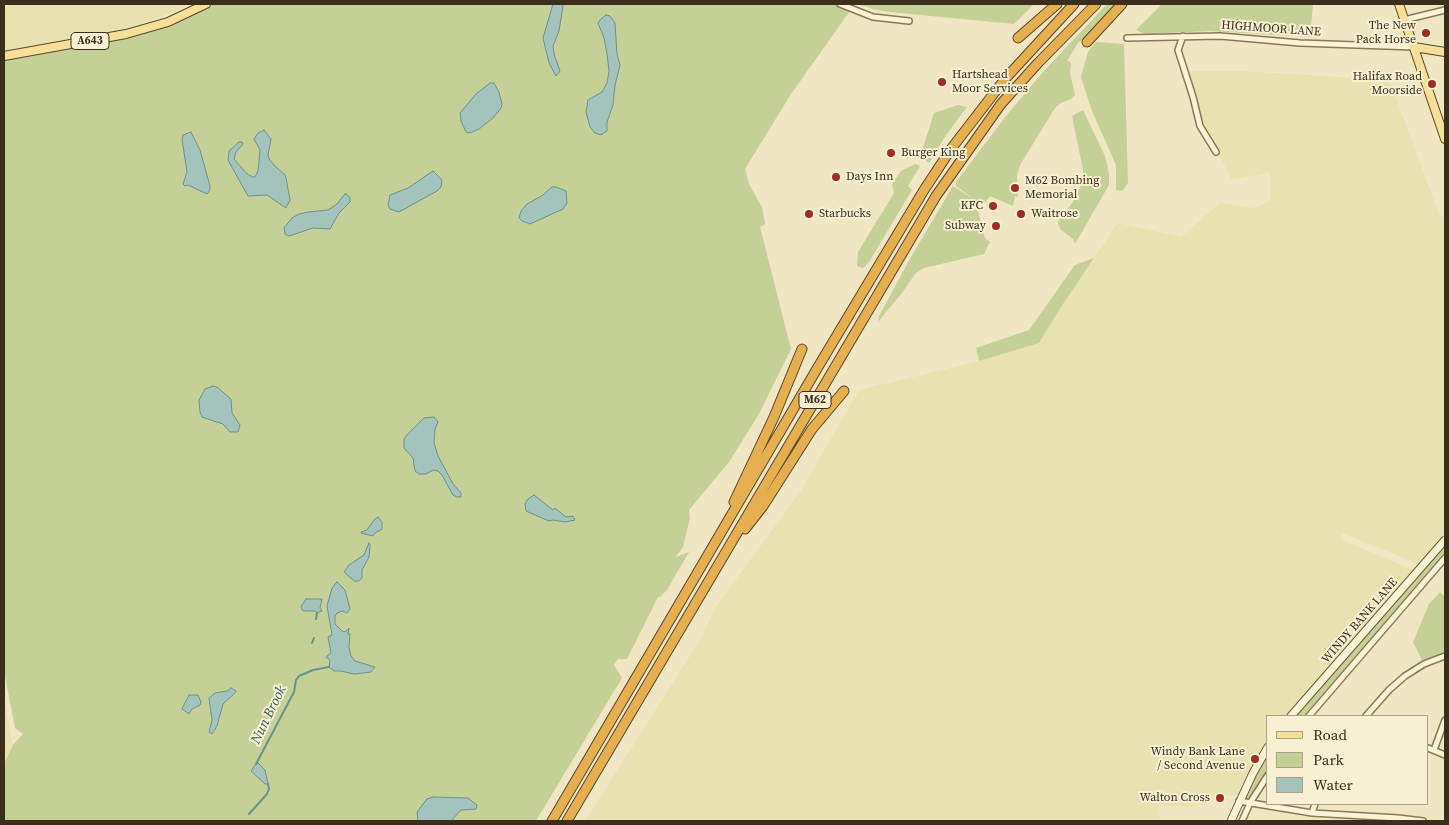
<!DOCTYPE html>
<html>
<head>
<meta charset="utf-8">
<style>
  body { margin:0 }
  #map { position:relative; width:1449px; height:825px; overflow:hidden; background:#f1e6c3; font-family:"Source Serif 4",serif }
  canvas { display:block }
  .frame { position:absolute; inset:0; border:5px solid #3b2e1d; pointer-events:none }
  .legend { position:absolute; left:1266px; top:715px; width:162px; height:90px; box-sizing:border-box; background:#f8f0d3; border:1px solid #aca28a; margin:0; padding:6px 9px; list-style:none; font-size:15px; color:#3b2e1d }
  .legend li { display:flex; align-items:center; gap:10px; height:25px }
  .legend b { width:25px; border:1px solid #aca28a }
</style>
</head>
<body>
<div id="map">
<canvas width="1449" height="825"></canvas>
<div class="frame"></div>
<ul class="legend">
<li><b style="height:6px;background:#f6e098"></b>Road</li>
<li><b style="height:14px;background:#c4d096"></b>Park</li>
<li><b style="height:14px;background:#a5c3bd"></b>Water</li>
</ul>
</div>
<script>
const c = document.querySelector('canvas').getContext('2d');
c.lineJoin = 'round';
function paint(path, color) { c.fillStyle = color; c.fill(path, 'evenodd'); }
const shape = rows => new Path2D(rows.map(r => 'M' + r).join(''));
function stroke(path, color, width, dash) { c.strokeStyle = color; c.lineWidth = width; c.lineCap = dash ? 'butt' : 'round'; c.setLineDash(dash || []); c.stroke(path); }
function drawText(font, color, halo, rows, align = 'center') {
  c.font = font + ' "Source Serif 4",serif'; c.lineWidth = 4; c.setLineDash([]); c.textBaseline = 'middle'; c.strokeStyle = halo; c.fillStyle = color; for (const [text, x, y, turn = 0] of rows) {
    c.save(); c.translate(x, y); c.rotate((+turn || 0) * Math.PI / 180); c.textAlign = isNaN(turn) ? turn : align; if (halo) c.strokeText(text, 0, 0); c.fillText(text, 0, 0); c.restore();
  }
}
paint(shape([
  [4,4,189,4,177,10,147,22,92,37,4,54],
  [1187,71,1241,71,1386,80,1391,84,1440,217,1445,215,1445,533,1419,564,1342,533,1340,539,1413,570,1288,716,1268,716,1268,741,1238,795,1217,796,1191,807,1159,805,1160,821,585,821,700,640,716,606,799,494,859,390,979,361,1039,343,1059,310,1118,223,1181,237,1220,203,1253,208,1271,201,1270,172,1232,180,1202,122],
  [4,697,13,745,4,764]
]), '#e7e2af');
paint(shape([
  [206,4,855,4,791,94,745,169,749,184,762,207,765,224,760,227,791,349,759,414,729,462,689,510,690,518,683,547,676,557,689,552,667,590,660,597,658,597,627,659,618,659,614,665,622,678,536,821,4,821,4,764,13,745,23,734,15,728,4,671,4,59,126,34],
  [859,4,1034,4,1014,24,889,12,873,9],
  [1107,4,1117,4,1094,29,1078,43,1067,61,1069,61,1071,64,1070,72,1075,95,1071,99,1061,103,1055,108,1020,165,1017,174,1018,197,1015,196,1013,206,990,196,983,205,976,201,973,208,978,211,985,238,990,242,984,254,924,268,916,273,901,294,878,322,879,316,911,257,953,186,975,200,956,186,956,182,1006,116,1043,72],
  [1162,4,1313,4,1310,37,1210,31,1145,34,1136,30],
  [1096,42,1124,44,1128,183,1122,191,1116,190,1116,165,1092,111,1081,77,1088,52],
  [958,105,967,107,946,135,929,163,920,157,934,113],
  [1083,110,1105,156,1109,173,1109,185,1075,244,1073,239,1061,230,1058,224,1059,220,1072,203,1082,184,1083,170,1072,116],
  [915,164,920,166,908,186,912,190,869,262,863,268,857,266,858,252,894,193,892,184,901,171],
  [1094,258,1059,310,1039,343,979,361,976,348,1029,330,1075,265],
  [1445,540,1445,558,1309,716,1291,716],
  [1440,592,1445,597,1445,656,1424,664,1413,642,1429,604],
  [1268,747,1268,775,1250,803,1239,801]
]), '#c4d096');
const water = shape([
  [553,4,562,4,563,6,559,31,553,46,554,54,560,71,556,76,549,63,543,38,553,4],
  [606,15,610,16,615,23,617,54,620,65,615,85,613,105,607,122,607,131,601,135,595,133,590,127,586,112,588,100,602,92,607,83,609,71,607,54,604,38,598,23,600,20,606,15],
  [490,83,494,83,499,92,502,104,501,108,493,118,479,129,470,133,466,132,461,121,460,113,476,94,490,83],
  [264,130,271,139,268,155,269,159,275,166,285,175,286,178,290,200,286,208,267,195,248,196,228,160,229,151,239,142,242,142,243,144,236,152,234,159,247,174,253,177,255,177,258,171,260,150,254,139,258,133,264,130],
  [191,132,200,150,210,186,210,190,207,194,188,185,185,186,183,184,187,172,182,139,183,135,191,132],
  [433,171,442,180,441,187,437,191,399,212,390,209,388,205,390,195,408,188,433,171],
  [552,187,556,187,566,191,567,203,563,209,530,224,522,221,519,218,521,211,527,204,543,195,552,187],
  [345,194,347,194,350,198,350,202,339,213,330,229,313,228,289,236,285,234,284,228,292,218,299,214,308,212,328,210,337,204,345,194],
  [213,386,217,387,231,399,232,413,240,425,238,432,230,432,223,424,202,417,200,412,199,400,205,389,213,386],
  [434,417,438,422,435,429,434,443,438,456,453,484,461,493,461,497,457,497,453,495,442,475,438,471,433,470,426,474,419,474,415,471,413,458,404,448,404,439,407,435,424,418,434,417],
  [534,495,553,510,555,508,566,517,573,516,575,520,565,522,553,520,549,521,526,511,525,504,528,499,534,495],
  [378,517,382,522,382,529,375,533,373,536,361,533,361,532,367,530,374,520,378,517],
  [369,543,370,545,369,557,362,570,362,578,359,581,354,581,344,572,349,565,364,555,369,543],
  [337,582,345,590,350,609,347,613,343,611,337,613,335,616,335,624,342,631,345,632,349,628,348,634,350,634,349,647,351,656,355,661,375,667,371,672,354,674,341,671,334,671,329,667,330,660,326,657,331,653,328,637,332,635,327,606,332,588,337,582],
  [306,599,322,599,320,608,322,611,317,613,315,611,303,611,301,607,306,599],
  [231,688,236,691,235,693,223,704,217,726,212,734,209,732,212,720,209,698,215,693,227,691,231,688],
  [189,695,198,695,201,702,200,705,192,709,189,714,182,709,189,695],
  [258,763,265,770,268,784,265,784,251,771,255,765,258,763],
  [433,797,468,798,477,805,476,809,461,810,451,821,418,821,417,812,427,799,433,797]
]);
paint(water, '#a5c3bd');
stroke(water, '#6b928b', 1);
stroke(shape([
  [316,619,317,613],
  [312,643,314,638],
  [256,764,294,692,296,680,299,676,313,670,329,667],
  [249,814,267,794,269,789,268,784]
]), '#6b928b', 2);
const street = shape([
  [840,4,873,17,909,21],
  [1404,20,1445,10],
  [1183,36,1178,50,1193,97,1200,126,1216,152],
  [1127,38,1220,36,1300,43,1414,47],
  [1309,716,1445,558],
  [1366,716,1389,690,1405,676,1424,664,1445,656],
  [1428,748,1445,755],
  [1434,750,1445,720],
  [1239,801,1312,813,1398,818,1423,821],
  [1312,813,1315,804],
  [1242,821,1250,803,1268,775]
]);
const secondary = shape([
  [1291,716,1445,540],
  [1231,821,1253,773,1268,747]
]);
const primary = shape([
  [1399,4,1445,139],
  [1414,47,1445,52],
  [4,56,126,34,168,22,206,4]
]);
const highway = shape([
  [1018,38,1057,4],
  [1087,42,1122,4],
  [734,502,774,417,802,349],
  [745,529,763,506,812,429,844,391],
  [552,821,818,367,924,190,951,149,1005,79,1074,4],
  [567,821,936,196,1001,104,1038,63,1096,4]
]);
stroke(street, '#8c7858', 8);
stroke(secondary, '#6e583b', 9);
stroke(primary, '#59452d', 10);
stroke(highway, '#59452d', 11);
stroke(street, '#fbf3d6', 5);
stroke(secondary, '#fbf3d6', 7);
stroke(primary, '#f6e098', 8);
stroke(highway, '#e5ae4f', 9);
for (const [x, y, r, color] of [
  [1426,33,5,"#9f2d25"],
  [942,82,5,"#9f2d25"],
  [1432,84,5,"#9f2d25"],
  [891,153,5,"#9f2d25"],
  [836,177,5,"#9f2d25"],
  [1015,188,5,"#9f2d25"],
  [993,206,5,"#9f2d25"],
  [809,214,5,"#9f2d25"],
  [1021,214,5,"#9f2d25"],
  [996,226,5,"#9f2d25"],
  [1255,759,5,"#9f2d25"],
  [1220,798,5,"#9f2d25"]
]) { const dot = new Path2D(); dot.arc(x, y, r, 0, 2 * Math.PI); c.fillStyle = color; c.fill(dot); stroke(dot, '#f8f0d3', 2); }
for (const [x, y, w] of [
  [90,41,38],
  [815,400,32]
]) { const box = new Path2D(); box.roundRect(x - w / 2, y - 8.5, w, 17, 4); c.fillStyle = '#f8f0d3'; c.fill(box); stroke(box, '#3b2e1d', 1); }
drawText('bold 11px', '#3b2e1d', null, [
  ["A643",90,41],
  ["M62",815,400]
]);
drawText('12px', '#3b2e1d', '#f8f0d3', [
  ["The New",1416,26],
  ["Pack Horse",1416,40],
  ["Hartshead",952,75,"left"],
  ["Moor Services",952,89,"left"],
  ["Halifax Road",1422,77],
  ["Moorside",1422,91],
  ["Burger King",901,153,"left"],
  ["Days Inn",846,177,"left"],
  ["M62 Bombing",1025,181,"left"],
  ["Memorial",1025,195,"left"],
  ["KFC",983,206],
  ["Starbucks",819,214,"left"],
  ["Waitrose",1031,214,"left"],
  ["Subway",986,226],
  ["Windy Bank Lane",1245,752],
  ["/ Second Avenue",1245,766],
  ["Walton Cross",1210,798]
], 'right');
drawText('12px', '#3b2e1d', '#f8f0d3', [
  ["HIGHMOOR LANE",1271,29,4],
  ["WINDY BANK LANE",1360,621,-49]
]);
drawText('italic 14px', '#2c5b5c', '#f8f0d3', [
  ["Nun Brook",269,715,-64]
]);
</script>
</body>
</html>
